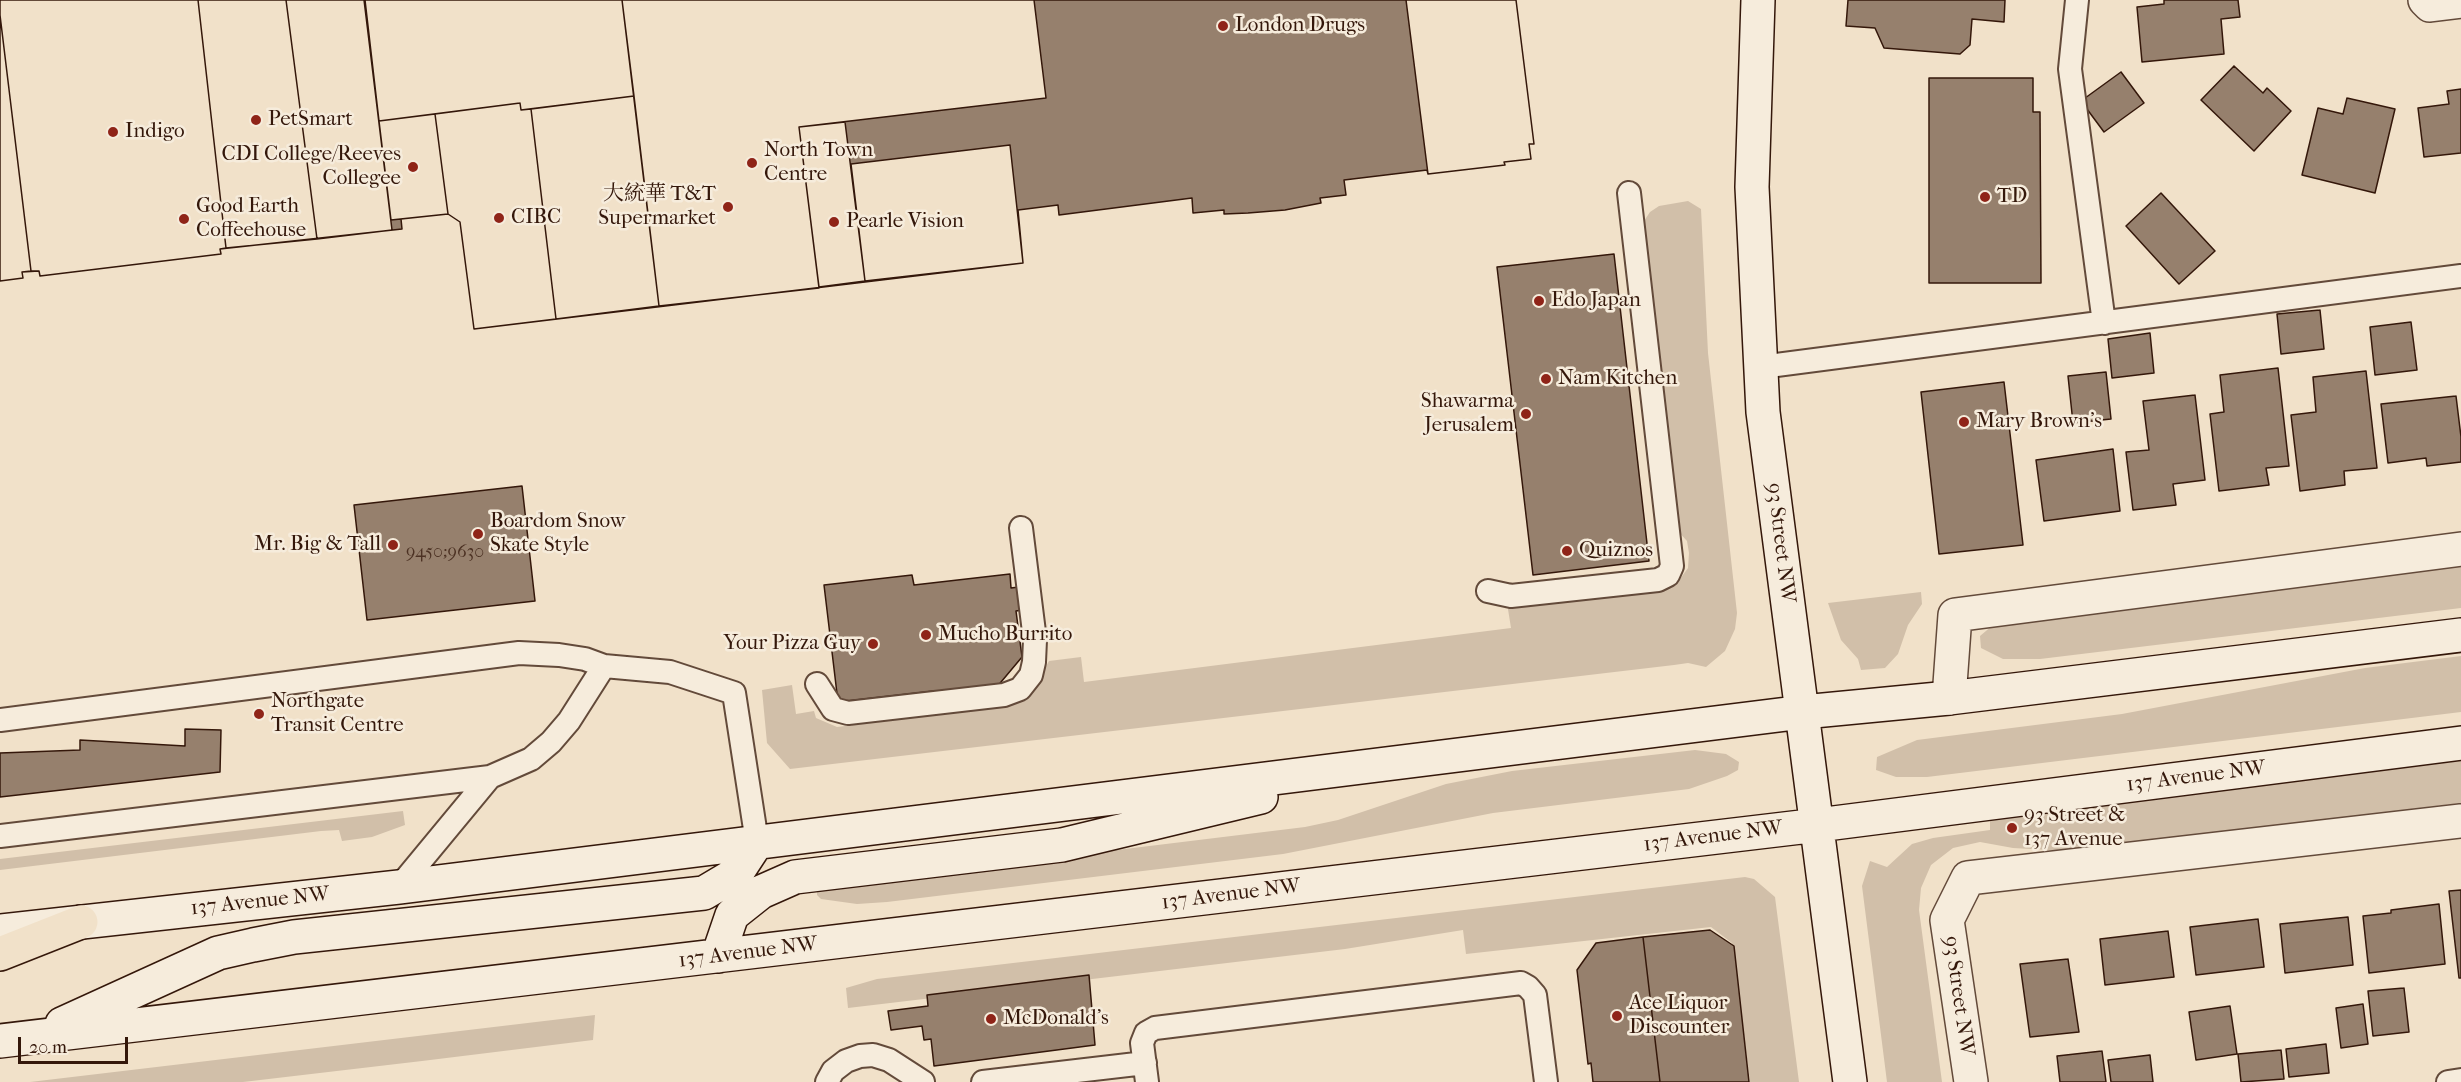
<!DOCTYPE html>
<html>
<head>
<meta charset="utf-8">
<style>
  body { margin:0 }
  #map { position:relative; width:2461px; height:1082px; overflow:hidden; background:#f1e1c9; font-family:"IM FELL French Canon",serif }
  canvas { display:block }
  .scale { position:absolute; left:18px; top:1037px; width:110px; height:27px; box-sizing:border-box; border:3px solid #34170a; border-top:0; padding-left:8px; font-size:18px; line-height:21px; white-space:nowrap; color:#34170a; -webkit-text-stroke:4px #f6ecdc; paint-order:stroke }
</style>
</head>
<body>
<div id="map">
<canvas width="2461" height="1082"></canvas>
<div class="scale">20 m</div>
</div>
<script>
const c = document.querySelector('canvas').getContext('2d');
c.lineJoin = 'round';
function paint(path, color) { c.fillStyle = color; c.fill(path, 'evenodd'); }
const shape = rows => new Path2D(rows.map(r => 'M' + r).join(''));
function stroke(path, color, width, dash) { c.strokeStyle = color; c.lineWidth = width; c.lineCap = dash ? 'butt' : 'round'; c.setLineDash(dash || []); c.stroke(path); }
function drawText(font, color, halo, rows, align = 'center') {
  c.font = font + ' "IM FELL French Canon","Noto Serif SC",serif'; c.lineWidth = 5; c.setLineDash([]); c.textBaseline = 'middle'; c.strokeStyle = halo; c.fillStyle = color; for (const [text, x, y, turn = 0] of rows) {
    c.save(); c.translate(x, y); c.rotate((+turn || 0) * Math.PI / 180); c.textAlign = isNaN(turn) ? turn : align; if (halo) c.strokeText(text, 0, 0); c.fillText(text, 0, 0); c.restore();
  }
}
paint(shape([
  [1688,201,1701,209,1708,353,1737,613,1735,629,1725,651,1706,667,1688,663,1674,665,790,769,767,743,762,690,792,685,796,714,814,711,816,718,837,727,994,708,1019,702,1032,692,1049,661,1081,657,1084,682,1511,628,1507,603,1670,586,1680,579,1688,568,1689,553,1687,541,1677,530,1642,224,1650,212,1659,206],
  [2461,560,2461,608,2040,659,2003,659,1981,648,1980,636,1993,625],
  [1921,592,1922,604,1908,625,1898,654,1885,668,1861,670,1858,659,1841,640,1828,603],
  [2461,656,2461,712,1927,777,1896,777,1876,770,1877,757,1917,740,2122,714,2365,668],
  [1695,750,1726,754,1739,762,1738,770,1727,776,1689,789,1493,813,1283,854,887,902,857,904,821,899,817,895,817,889,822,886,1305,827,1338,820,1446,784,1512,771],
  [2461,761,2461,803,2066,851,2013,848,1980,842,1953,848,1931,865,1921,888,1919,910,1942,1082,1887,1082,1862,886,1870,861,1887,867,1912,844,1933,838,1990,830,1990,818],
  [403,811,405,825,372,837,342,841,339,830,321,831,0,870,0,859],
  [1745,877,1754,879,1775,897,1799,1082,1750,1082,1732,943,1711,927,1466,954,1463,930,1345,949,848,1008,846,988,877,979],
  [595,1015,593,1040,422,1061,243,1082,30,1082]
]), '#d1bfa9');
const building = shape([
  [0,0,1516,0,1534,144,1529,144,1531,159,1504,162,1505,165,1428,174,1427,170,1344,180,1346,195,1320,198,1321,203,1285,210,1248,213,1224,214,1224,210,1193,213,1192,198,1059,215,1058,205,1018,210,1023,263,474,329,460,222,448,214,401,219,402,229,220,249,221,254,40,276,39,271,22,272,23,278,0,281,0,0],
  [0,0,198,0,226,248,220,249,221,254,40,276,39,271,31,271,0,15,0,0],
  [198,0,286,0,317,239,226,248,198,0],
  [286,0,364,0,392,230,317,239,286,0],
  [365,0,622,0,634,96,521,110,520,103,379,121,365,0],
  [622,0,1034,0,1046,98,799,127,819,288,659,306,622,0],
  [1406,0,1516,0,1534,144,1529,144,1531,159,1504,162,1505,165,1428,174,1406,0],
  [1848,0,2005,0,2004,22,1972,19,1970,45,1960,54,1884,48,1875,28,1846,26,1848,0],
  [2164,0,2238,0,2240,17,2221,19,2224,54,2142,62,2137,7,2164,4,2164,0],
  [0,15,31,271,22,272,23,278,0,281,0,15],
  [2234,66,2263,93,2267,88,2291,111,2254,151,2201,100,2234,66],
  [2121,72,2144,103,2104,132,2081,101,2121,72],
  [1929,78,2033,78,2033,112,2040,112,2041,283,1929,283,1929,78],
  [2461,89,2461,153,2424,157,2418,108,2449,104,2447,91,2461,89],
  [634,96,659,306,556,319,531,109,634,96],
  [2347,98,2395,109,2375,193,2302,175,2318,108,2343,114,2347,98],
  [520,103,521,110,531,109,556,319,474,329,460,222,448,214,435,114,520,103],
  [435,114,448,214,391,220,379,121,435,114],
  [845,122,865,281,819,287,799,127,845,122],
  [1010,145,1023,263,865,281,851,164,1010,145],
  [2161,193,2215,251,2179,284,2126,226,2161,193],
  [1614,254,1649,561,1533,575,1497,267,1614,254],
  [2320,310,2324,349,2281,354,2277,314,2320,310],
  [2411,322,2417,370,2375,375,2370,327,2411,322],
  [2150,333,2154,373,2112,378,2108,339,2150,333],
  [2278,368,2289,466,2266,468,2269,485,2219,491,2210,414,2224,412,2220,375,2278,368],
  [2366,371,2377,468,2344,471,2345,485,2300,491,2291,415,2316,412,2313,377,2366,371],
  [2106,372,2111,419,2073,423,2068,376,2106,372],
  [2004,382,2023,545,1939,554,1921,392,2004,382],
  [2195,395,2205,480,2173,484,2176,505,2133,510,2126,452,2149,450,2143,401,2195,395],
  [2456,396,2461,437,2461,462,2427,466,2426,458,2388,463,2381,404,2456,396],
  [2113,449,2120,511,2044,521,2036,460,2113,449],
  [522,486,535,601,367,620,354,505,522,486],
  [1010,574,1011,588,1019,587,1022,610,1016,611,1022,657,996,688,935,696,934,691,838,702,824,585,912,575,914,585,1010,574],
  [185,729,221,730,220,772,0,797,0,753,80,750,80,740,185,746,185,729],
  [2461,890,2461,978,2459,978,2449,891,2461,890],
  [2439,904,2445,964,2369,973,2363,916,2391,913,2391,910,2439,904],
  [2348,917,2353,965,2285,973,2280,924,2348,917],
  [2258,919,2264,967,2196,975,2190,927,2258,919],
  [1710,930,1734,946,1749,1082,1660,1082,1643,937,1710,930],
  [2168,931,2174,977,2105,985,2100,939,2168,931],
  [1643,937,1660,1082,1593,1082,1591,1063,1588,1064,1577,970,1596,943,1643,937],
  [2068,959,2079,1032,2030,1037,2020,964,2068,959],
  [1089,975,1095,1045,934,1066,931,1039,924,1040,922,1026,891,1030,888,1011,928,1006,927,995,1089,975],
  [2404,988,2409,1032,2373,1036,2368,991,2404,988],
  [2363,1004,2368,1044,2341,1048,2336,1008,2363,1004],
  [2230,1006,2237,1054,2196,1060,2189,1012,2230,1006],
  [2326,1044,2329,1073,2289,1077,2286,1049,2326,1044],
  [2281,1050,2284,1079,2241,1082,2238,1054,2281,1050],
  [2102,1051,2106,1082,2060,1082,2057,1056,2102,1051],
  [2150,1055,2153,1082,2111,1082,2108,1060,2150,1055]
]);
paint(building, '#96806d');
stroke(building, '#34170a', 1.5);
const lane = shape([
  [2077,0,2070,69,2104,323],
  [1761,367,2461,276],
  [1488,591,1511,596,1658,580,1668,575,1672,566,1629,193],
  [817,684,833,709,848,713,1004,695,1020,689,1031,675,1034,662,1035,640,1021,528],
  [0,720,519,653,559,655,585,659,604,666,670,672,734,693,757,842],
  [0,836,490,777,531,759,551,742,569,721,604,666],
  [399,887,490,777],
  [827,1082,833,1071,846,1061,860,1056,873,1055,889,1060,923,1082],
  [983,1082,1145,1063],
  [1147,1082,1142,1043,1146,1033,1155,1028,1521,983,1528,987,1535,995,1546,1082],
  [2448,1082,2461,1080]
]);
const street = shape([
  [2425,0,2430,5,2461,1],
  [1949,698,1955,615,2461,549],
  [1971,1082,1947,920,1968,878,2461,821]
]);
const secondary = shape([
  [1758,0,1752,187,1763,412,1850,1082],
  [0,931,399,887,1803,712,1949,698,2461,635],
  [718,956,732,915,761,892,795,877,1062,845,1261,797],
  [62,1024,218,953,253,945,294,937,704,893,736,874,757,842],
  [0,1041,1818,825,2461,743]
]);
const primary = shape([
  [0,954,81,922]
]);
stroke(lane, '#634a3a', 26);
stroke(street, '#634a3a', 36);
stroke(secondary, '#34170a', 36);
stroke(primary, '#34170a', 36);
stroke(lane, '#f6ecdc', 22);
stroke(street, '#f6ecdc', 33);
stroke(secondary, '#f6ecdc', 33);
stroke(primary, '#f1e1c9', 33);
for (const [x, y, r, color] of [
  [1223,26,6,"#8f2418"],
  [256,120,6,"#8f2418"],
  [113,132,6,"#8f2418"],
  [752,163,6,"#8f2418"],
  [413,167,6,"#8f2418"],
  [1985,197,6,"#8f2418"],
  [728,207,6,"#8f2418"],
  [499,218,6,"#8f2418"],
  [184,219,6,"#8f2418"],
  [834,222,6,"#8f2418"],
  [1539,301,6,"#8f2418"],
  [1546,379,6,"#8f2418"],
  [1526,414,6,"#8f2418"],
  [1964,422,6,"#8f2418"],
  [478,534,6,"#8f2418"],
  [393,545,6,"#8f2418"],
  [1567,551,6,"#8f2418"],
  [926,635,6,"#8f2418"],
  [873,644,6,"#8f2418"],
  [259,714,6,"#8f2418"],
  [2012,828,6,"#8f2418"],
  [1617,1016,6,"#8f2418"],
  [991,1019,6,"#8f2418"]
]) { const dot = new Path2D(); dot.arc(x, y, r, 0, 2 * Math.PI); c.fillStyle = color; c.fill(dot); stroke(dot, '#f6ecdc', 2); }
drawText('18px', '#4c3123', null, [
  ["9450;9630",445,553]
]);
drawText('21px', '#34170a', '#f6ecdc', [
  ["London Drugs",1235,26],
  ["PetSmart",268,120],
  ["Indigo",125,132],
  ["North Town",764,151],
  ["Centre",764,175],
  ["CDI College/Reeves",401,155,"right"],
  ["Collegee",401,179,"right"],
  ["大統華 T&T",716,195,"right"],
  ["Supermarket",716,219,"right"],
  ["TD",1997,197],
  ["Good Earth",196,207],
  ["Coffeehouse",196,231],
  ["CIBC",511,218],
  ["Pearle Vision",846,222],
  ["Edo Japan",1551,301],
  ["Nam Kitchen",1558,379],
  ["Shawarma",1514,402,"right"],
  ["Jerusalem",1514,426,"right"],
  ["Mary Brown's",1976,422],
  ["Boardom Snow",490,522],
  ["Skate Style",490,546],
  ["Mr. Big & Tall",381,545,"right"],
  ["Quiznos",1579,551],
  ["Mucho Burrito",938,635],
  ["Your Pizza Guy",861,644,"right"],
  ["Northgate",271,702],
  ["Transit Centre",271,726],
  ["93 Street &",2024,816],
  ["137 Avenue",2024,840],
  ["Ace Liquor",1629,1004],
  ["Discounter",1629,1028],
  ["McDonald's",1003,1019]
], 'left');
drawText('21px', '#34170a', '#f6ecdc', [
  ["93 Street NW",1780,543,83],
  ["137 Avenue NW",2196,777,-7],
  ["137 Avenue NW",1713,837,-7],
  ["137 Avenue NW",1231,895,-7],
  ["137 Avenue NW",260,902,-6],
  ["137 Avenue NW",748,953,-7],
  ["93 Street NW",1958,996,82]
]);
</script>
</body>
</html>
